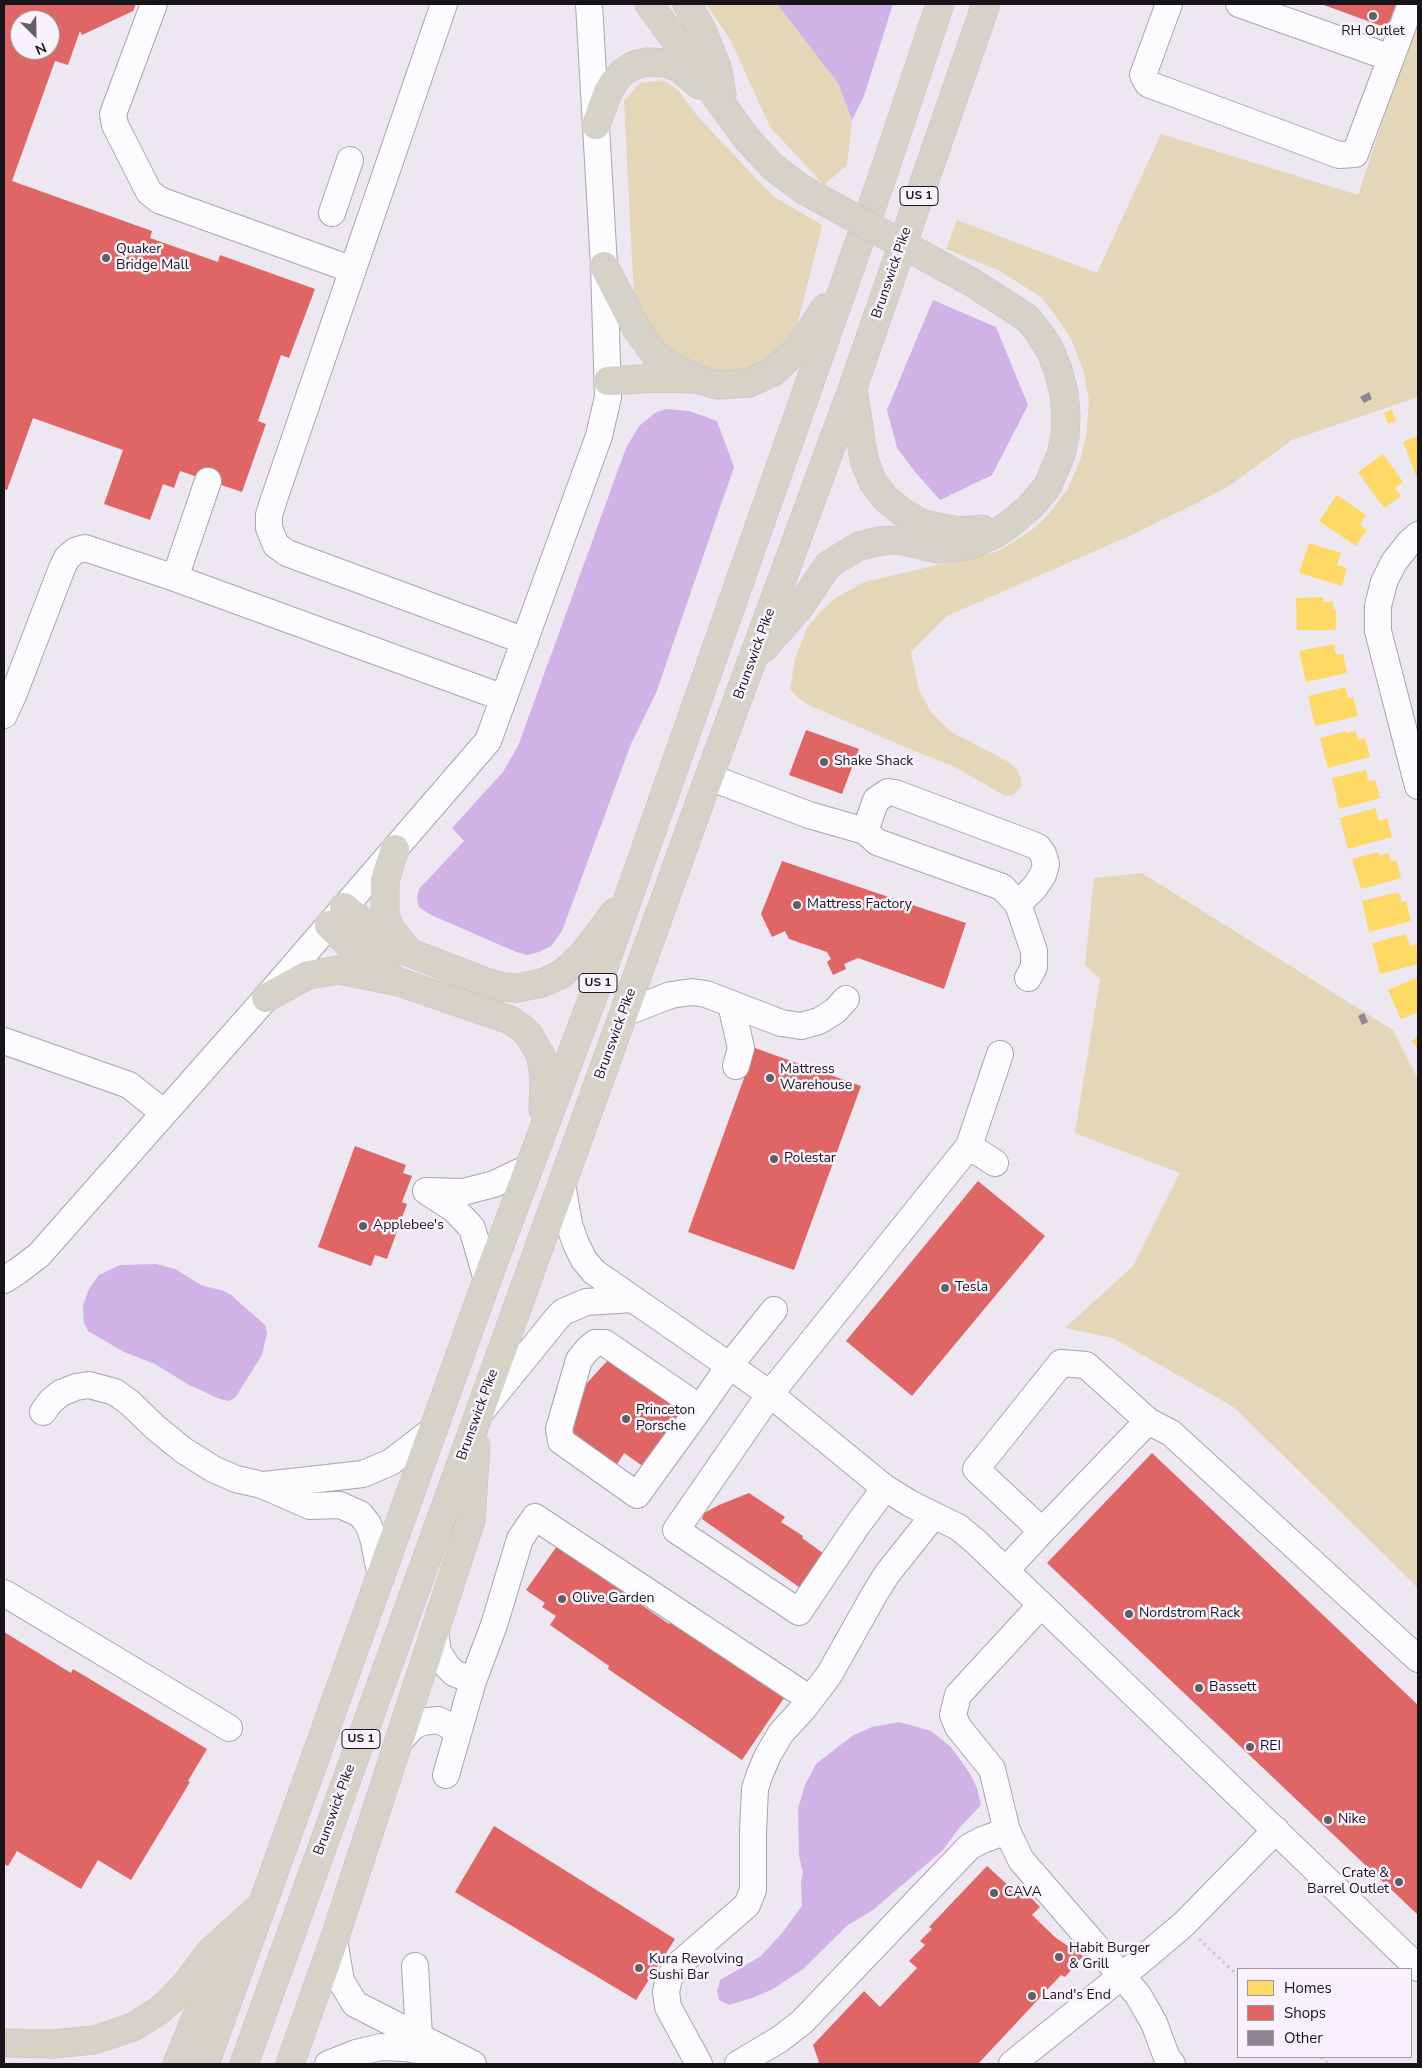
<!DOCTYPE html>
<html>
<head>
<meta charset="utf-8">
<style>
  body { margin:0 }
  #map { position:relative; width:1422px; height:2068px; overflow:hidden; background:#ece7f1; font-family:"Nunito Sans",sans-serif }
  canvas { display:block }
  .frame { position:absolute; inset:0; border:5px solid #18141b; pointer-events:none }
  .legend { position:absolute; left:1237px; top:1968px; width:175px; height:90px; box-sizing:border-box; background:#f8f2fd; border:1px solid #9e99a3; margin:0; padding:6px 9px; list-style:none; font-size:15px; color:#18141b }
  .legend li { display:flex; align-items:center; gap:10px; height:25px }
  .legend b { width:25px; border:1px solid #9e99a3 }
  .north { position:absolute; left:10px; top:10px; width:50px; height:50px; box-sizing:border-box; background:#f8f2fd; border:1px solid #9e99a3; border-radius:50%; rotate:157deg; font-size:14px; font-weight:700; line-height:20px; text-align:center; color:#18141b }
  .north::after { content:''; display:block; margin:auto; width:18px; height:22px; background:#625e66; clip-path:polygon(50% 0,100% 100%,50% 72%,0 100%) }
</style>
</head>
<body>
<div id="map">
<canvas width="1422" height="2068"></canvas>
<div class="frame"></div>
<ul class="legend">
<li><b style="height:14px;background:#ffd966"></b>Homes</li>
<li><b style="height:14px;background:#e06666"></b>Shops</li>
<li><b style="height:14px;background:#8e8595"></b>Other</li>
</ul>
<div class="north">N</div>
</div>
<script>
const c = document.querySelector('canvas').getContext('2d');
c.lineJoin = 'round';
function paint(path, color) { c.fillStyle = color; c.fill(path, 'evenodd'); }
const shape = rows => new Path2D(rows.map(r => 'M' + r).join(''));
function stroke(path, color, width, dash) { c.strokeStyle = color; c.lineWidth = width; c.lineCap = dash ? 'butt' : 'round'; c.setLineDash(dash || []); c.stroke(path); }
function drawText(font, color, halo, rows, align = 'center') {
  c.font = font + ' "Nunito Sans",sans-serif'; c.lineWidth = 5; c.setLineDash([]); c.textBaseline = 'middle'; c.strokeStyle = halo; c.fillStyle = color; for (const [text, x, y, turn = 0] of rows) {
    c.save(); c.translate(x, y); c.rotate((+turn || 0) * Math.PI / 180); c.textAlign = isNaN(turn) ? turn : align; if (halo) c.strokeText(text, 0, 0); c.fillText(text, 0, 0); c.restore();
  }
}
paint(shape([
  [706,4,777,4,838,83,852,120,847,165,824,185,770,127,730,39],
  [1418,16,1418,397,1292,440,1229,486,1197,503,1134,534,947,616,911,652,919,690,931,712,951,732,1007,761,1016,768,1021,779,1021,786,1014,795,1005,796,955,767,907,748,811,706,798,698,790,689,795,659,807,628,822,610,837,597,864,582,998,551,1007,546,1033,529,1048,515,1067,490,1080,461,1087,431,1089,400,1083,370,1072,341,1061,323,1041,297,998,270,946,249,957,220,1097,273,1161,134,1358,195],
  [663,80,678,90,698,117,773,196,822,225,794,338,783,357,732,379,670,359,634,298,624,101,640,83],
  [1142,873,1393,1030,1418,1079,1418,1588,1235,1408,1113,1338,1065,1328,1133,1266,1180,1173,1075,1133,1100,979,1085,965,1094,878]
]), '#e4d7b7');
paint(shape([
  [777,4,893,4,864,96,852,120,838,83],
  [933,300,996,327,1028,405,992,475,940,500,916,473,897,448,887,410],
  [666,409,689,411,717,421,734,467,656,693,631,744,562,931,551,946,539,952,527,955,516,952,431,915,419,907,417,898,419,889,464,841,452,828,503,772,518,746,626,448,639,426,655,413],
  [156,1264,175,1269,201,1285,224,1291,231,1295,265,1325,267,1333,262,1355,235,1398,228,1401,220,1399,189,1385,155,1364,124,1352,88,1331,84,1323,83,1306,89,1289,99,1275,120,1265],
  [899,1722,931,1731,951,1747,969,1772,977,1788,981,1805,960,1827,943,1850,873,1910,848,1925,803,1969,773,1989,752,1998,729,2005,719,2000,717,1991,720,1980,761,1956,782,1933,802,1906,801,1882,803,1873,799,1856,798,1809,805,1785,816,1764,852,1736,872,1727]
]), '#d0b2e6');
paint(shape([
  [1392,410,1396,421,1388,424,1384,413],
  [1418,436,1418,481,1403,442],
  [1383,454,1403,482,1395,488,1401,496,1384,508,1358,472],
  [1337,495,1366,515,1360,525,1367,530,1356,546,1319,521],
  [1309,543,1341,553,1337,565,1347,568,1342,586,1299,573],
  [1323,597,1323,602,1333,602,1333,610,1336,610,1336,630,1297,630,1296,598],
  [1334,644,1336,655,1343,654,1347,673,1306,682,1299,651],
  [1345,687,1348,698,1353,697,1358,716,1315,726,1308,696],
  [1346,731,1347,733,1356,731,1358,740,1365,738,1370,757,1328,768,1320,738],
  [1366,770,1368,781,1375,780,1380,798,1339,809,1332,778],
  [1375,808,1379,821,1387,818,1392,837,1348,849,1340,818],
  [1378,852,1379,856,1388,853,1391,862,1396,860,1401,878,1361,889,1352,859],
  [1399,892,1402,903,1406,901,1411,921,1369,932,1362,901],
  [1406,934,1410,946,1418,944,1418,964,1380,974,1372,943],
  [1418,977,1418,1012,1401,1019,1388,990],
  [1418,1036,1418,1050,1412,1041]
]), '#ffd966');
paint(shape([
  [4,4,136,4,133,11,82,35,80,31,68,65,55,61,12,181,152,231,150,238,218,262,220,255,315,289,289,358,281,355,258,421,266,424,242,492,180,471,174,488,163,484,150,520,104,504,123,450,33,418,7,490,4,489],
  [20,20,50,20,50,50,20,50],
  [1321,4,1396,4,1387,28],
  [806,730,859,749,842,794,789,775],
  [782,861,966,923,944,989,858,958,844,964,846,969,833,975,827,962,831,959,827,952,789,939,785,931,772,937,761,914],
  [755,1048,861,1086,794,1270,688,1232],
  [355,1146,406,1165,403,1173,412,1176,402,1202,407,1204,387,1259,375,1255,371,1266,318,1247],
  [978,1181,1045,1236,912,1396,846,1341],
  [609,1359,686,1412,647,1469,624,1453,616,1466,572,1437,571,1425,577,1398,587,1383],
  [1152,1453,1418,1705,1418,1915,1047,1563],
  [749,1493,785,1517,781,1522,803,1536,802,1538,823,1553,799,1587,702,1519,704,1513,719,1505],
  [557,1546,669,1624,672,1620,784,1698,742,1760,608,1669,609,1666,550,1625,556,1616,542,1607,545,1603,526,1590],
  [4,1632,71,1673,73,1669,207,1749,188,1781,190,1782,131,1880,98,1860,81,1889,17,1851,8,1866,4,1864],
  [494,1826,675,1939,636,2000,455,1892],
  [987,1866,1023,1899,1027,1894,1040,1907,1032,1915,1056,1938,1083,1956,1065,1977,1061,1975,978,2064,817,2064,819,2062,813,2045,864,1991,880,2007,917,1968,909,1961,925,1945,920,1941,932,1929,929,1927]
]), '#e06666');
paint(shape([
  [1369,392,1372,399,1364,403,1360,397],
  [1364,1013,1368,1022,1362,1025,1358,1016]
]), '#8e8595');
const minor = shape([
  [154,4,113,114,115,125,149,192,159,200,353,270],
  [444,4,274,499,269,515,269,528,276,545,287,553,525,641],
  [1169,4,1143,75,1148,84,1339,155,1355,154,1391,58,1239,4],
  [1391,58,1411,4],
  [332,213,350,160],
  [1418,535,1409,543,1394,562,1384,582,1378,606,1378,631,1418,786],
  [175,578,208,481],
  [4,715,14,693,62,568,67,558,75,551,85,548,175,578,504,698],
  [709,777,809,815,865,831,877,842,1002,887,1018,904,1034,951,1034,967,1028,978],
  [865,831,876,800,888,792,895,793,1031,844,1038,847,1043,854,1046,864,1043,875,1034,888,1018,904],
  [731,1004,741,1048,736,1066],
  [624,1013,671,995,692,992,706,994,781,1023,801,1026,819,1021,835,1011,846,999],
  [4,1041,129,1085,164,1113],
  [969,1146,1000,1054],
  [562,1184,569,1224,576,1244,584,1260,594,1272,770,1394,885,1488,911,1504,958,1527,975,1541,1418,1968],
  [426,1191,454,1209,472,1228,487,1280],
  [426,1191,463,1192,494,1184,528,1168],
  [4,1280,18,1271,39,1255,266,998,488,741,599,436,608,397,604,266,589,4],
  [484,1408,558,1317,563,1312,586,1302,633,1299],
  [700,1408,605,1343,595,1343,587,1350,579,1360,559,1429,561,1441,637,1495,700,1408,730,1365,774,1310],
  [43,1412,51,1401,61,1393,76,1387,89,1385,115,1392,130,1403,156,1428,183,1450,213,1469,236,1479,262,1485,310,1506,340,1505,360,1514,368,1524,373,1537,381,1577],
  [264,1485,363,1474,391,1462,434,1429],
  [885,1488,856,1527,799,1612,676,1530,770,1394,969,1146,995,1163],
  [1042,1531,976,1469,1061,1363,1086,1365,1148,1421,1171,1433,1418,1659],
  [1006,1570,1042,1531,1148,1421],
  [4,1593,229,1728],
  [1041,1605,958,1695,953,1715,958,1727,992,1769,1007,1831,1021,1860,1138,1995,1154,2023,1167,2058,1172,2064],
  [435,1631,438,1652,447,1666,454,1673,473,1681],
  [399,1742,412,1727,422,1722,438,1720,458,1730],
  [446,1775,473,1681,494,1625,520,1539,535,1517,810,1699],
  [334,1940,341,1981,355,2004,473,2064],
  [415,1966,419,2036],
  [328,2064,356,2053,381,2047,404,2048,436,2053],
  [699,2064,668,2007,666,1992,669,1978,680,1963,747,1905,753,1890,753,1832,755,1789,759,1776,768,1755,781,1733,803,1709,829,1675,874,1595,887,1574,934,1515],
  [738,2064,780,2039,802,2022,969,1847,982,1840,1007,1831],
  [1012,2064,1139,1962,1184,1924,1276,1830]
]);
const highway = shape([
  [649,4,747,139,773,167,802,189],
  [687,4,701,28,717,67,722,94],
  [596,125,608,92,614,82,623,72,634,65,647,62,667,63,679,68,699,85],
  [604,266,636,328,654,353,675,368,699,380,718,385,749,383,773,372,799,348,825,308],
  [608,381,655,378,692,379],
  [853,389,864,460,873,482,885,498,902,512,921,523,936,527,961,531,982,529],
  [763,649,799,608,828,565,859,546,881,541,899,540,937,549,970,545,995,534,1011,523,1030,507,1047,487,1061,455,1065,436,1066,414,1064,393,1058,370,1050,350,1038,331,1027,318,973,283],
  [395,849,385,880,385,914,389,927,405,947],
  [344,907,390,945,486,982,502,987,517,988,542,983,562,974,584,953,615,912],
  [329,925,356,951,391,976],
  [266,998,308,975,339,970,399,982,510,1020,523,1029,529,1035,541,1056,544,1079,543,1110],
  [4,2043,53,2044,94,2040,133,2027,160,2010,171,2000,186,1984,211,1951,261,1906],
  [177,2064,221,1957,224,1953],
  [205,2064,487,1280,600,978,884,172,940,4],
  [244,2064,709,777,853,387,986,4],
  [290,2064,334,1940,471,1520,476,1446]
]);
stroke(minor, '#a9a6ad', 28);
stroke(highway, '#c5c3c8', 29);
stroke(shape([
  [1199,1939,1238,1976],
  [1321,2057,1329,2064]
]), '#cbc9cd', 3, [2.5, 4]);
stroke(minor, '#fcfbfd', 26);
stroke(highway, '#d5d2c8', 28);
const highwayBridge = shape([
  [802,189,973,283]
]);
stroke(highwayBridge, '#c5c3c8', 29, []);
stroke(highwayBridge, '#d5d2c8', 28);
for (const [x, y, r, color] of [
  [1373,16,5,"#625e66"],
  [106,258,5,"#625e66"],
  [824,762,5,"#625e66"],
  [797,905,5,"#625e66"],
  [770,1078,5,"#625e66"],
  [774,1159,5,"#625e66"],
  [363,1226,5,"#625e66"],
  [945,1288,5,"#625e66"],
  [626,1419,5,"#625e66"],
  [562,1599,5,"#625e66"],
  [1129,1614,5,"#625e66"],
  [1199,1688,5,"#625e66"],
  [1250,1747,5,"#625e66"],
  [1328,1820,5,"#625e66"],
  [1399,1882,5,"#625e66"],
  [994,1893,5,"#625e66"],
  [1059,1957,5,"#625e66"],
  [639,1968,5,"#625e66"],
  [1032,1996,5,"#625e66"]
]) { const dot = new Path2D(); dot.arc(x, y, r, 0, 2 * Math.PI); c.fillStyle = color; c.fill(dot); stroke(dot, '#f8f2fd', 2); }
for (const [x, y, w] of [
  [919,196,38],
  [598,983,38],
  [361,1739,38]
]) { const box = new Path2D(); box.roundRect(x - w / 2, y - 9.5, w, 19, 4); c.fillStyle = '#f8f2fd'; c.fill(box); stroke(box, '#18141b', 1); }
drawText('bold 12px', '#18141b', null, [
  ["US 1",919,196],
  ["US 1",598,983],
  ["US 1",361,1739]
]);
drawText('14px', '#18141b', '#f8f2fd', [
  ["RH Outlet",1373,32,"center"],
  ["Quaker",116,250],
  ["Bridge Mall",116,266],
  ["Shake Shack",834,762],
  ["Mattress Factory",807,905],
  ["Mattress",780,1070],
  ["Warehouse",780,1086],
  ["Polestar",784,1159],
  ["Applebee's",373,1226],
  ["Tesla",955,1288],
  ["Princeton",636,1411],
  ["Porsche",636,1427],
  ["Olive Garden",572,1599],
  ["Nordstrom Rack",1139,1614],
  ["Bassett",1209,1688],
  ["REI",1260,1747],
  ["Nike",1338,1820],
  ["Crate &",1389,1874,"right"],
  ["Barrel Outlet",1389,1890,"right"],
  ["CAVA",1004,1893],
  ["Habit Burger",1069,1949],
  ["& Grill",1069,1965],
  ["Kura Revolving",649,1960],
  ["Sushi Bar",649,1976],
  ["Land's End",1042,1996]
], 'left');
drawText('14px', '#18141b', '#f8f2fd', [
  ["Brunswick Pike",892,273,-71],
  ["Brunswick Pike",755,654,-70],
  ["Brunswick Pike",616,1034,-70],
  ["Brunswick Pike",478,1415,-70],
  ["Brunswick Pike",335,1810,-70]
]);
</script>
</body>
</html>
